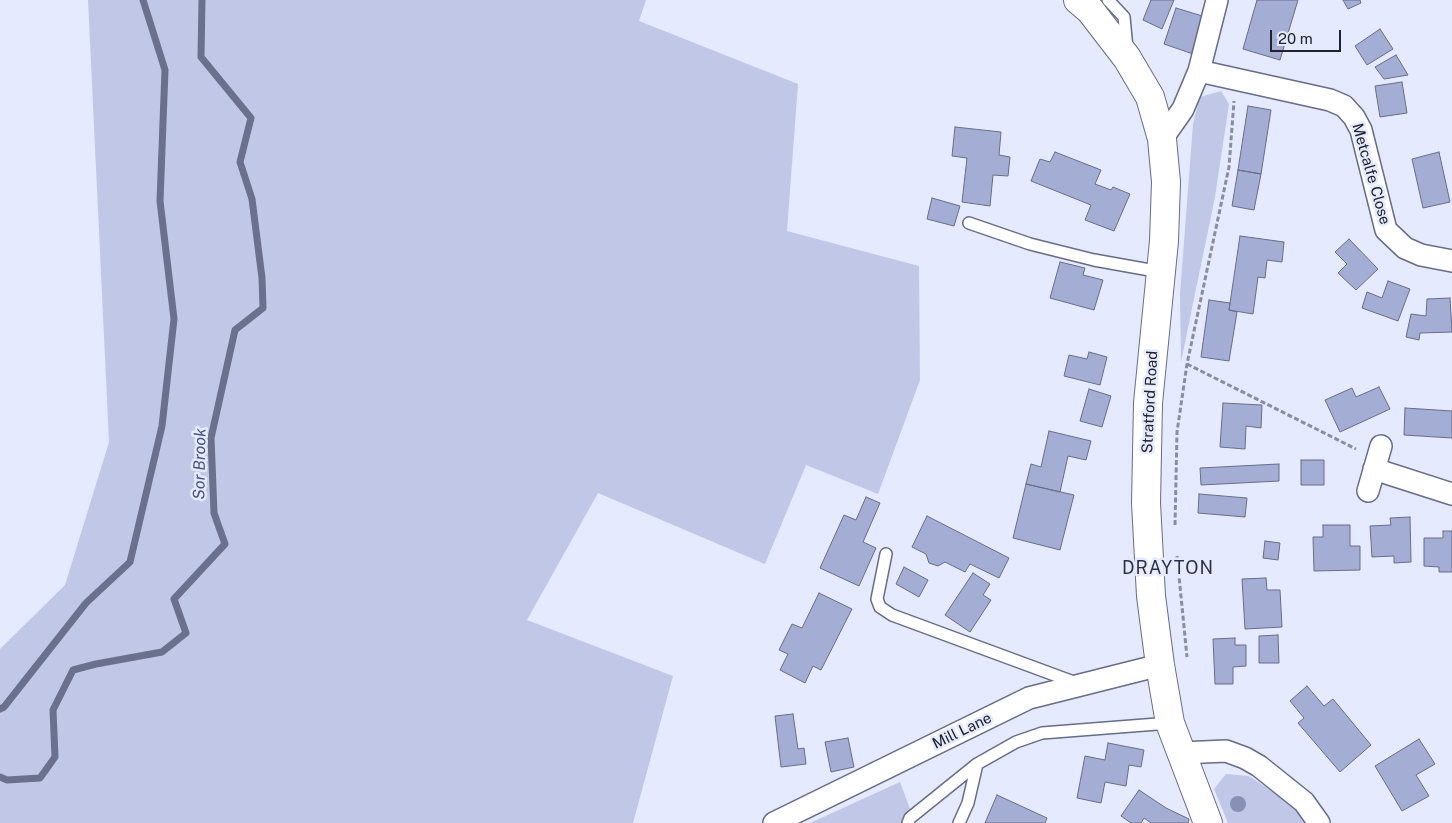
<!DOCTYPE html>
<html>
<head>
<meta charset="utf-8">
<style>
  body { margin:0 }
  #map { position:relative; width:1452px; height:823px; overflow:hidden; background:#e5eafe; font-family:"Public Sans",sans-serif }
  canvas { display:block }
  .scale { position:absolute; left:1270px; top:30px; width:71px; height:22px; box-sizing:border-box; border:2px solid #20222e; border-top:0; padding-left:6px; font-size:15px; line-height:18px; white-space:nowrap; color:#20222e; -webkit-text-stroke:4px #e5eafe; paint-order:stroke }
</style>
</head>
<body>
<div id="map">
<canvas width="1452" height="823"></canvas>
<div class="scale">20 m</div>
</div>
<script>
const c = document.querySelector('canvas').getContext('2d');
c.lineJoin = 'round';
function paint(path, color) { c.fillStyle = color; c.fill(path, 'evenodd'); }
const shape = rows => new Path2D(rows.map(r => 'M' + r).join(''));
function stroke(path, color, width, dash) { c.strokeStyle = color; c.lineWidth = width; c.lineCap = dash ? 'butt' : 'round'; c.setLineDash(dash || []); c.stroke(path); }
function drawText(font, color, halo, rows, align = 'center') {
  c.font = font + ' "Public Sans",sans-serif'; c.lineWidth = 5; c.setLineDash([]); c.textBaseline = 'middle'; c.strokeStyle = halo; c.fillStyle = color; for (const [text, x, y, turn = 0] of rows) {
    c.save(); c.translate(x, y); c.rotate((+turn || 0) * Math.PI / 180); c.textAlign = isNaN(turn) ? turn : align; if (halo) c.strokeText(text, 0, 0); c.fillText(text, 0, 0); c.restore();
  }
}
paint(shape([
  [88,0,646,0,639,21,798,84,787,231,919,266,920,380,878,494,806,465,765,564,598,493,527,620,673,676,633,823,0,823,0,649,65,585,109,442],
  [1221,91,1229,104,1215,197,1181,362,1180,294,1193,124,1200,97],
  [1226,774,1249,776,1300,810,1307,823,1228,823,1214,789],
  [900,782,910,809,903,823,810,823]
]), '#c1c8e7');
stroke(shape([
  [0,709,4,707,86,603,130,562,162,426,174,319,160,201,165,70,143,0],
  [0,777,7,780,40,778,55,757,53,710,73,670,96,664,162,652,186,633,174,599,225,544,214,513,211,438,235,330,263,308,262,278,252,199,240,162,251,118,201,57,202,0]
]), '#6a708d', 7);
const building = shape([
  [1151,0,1174,0,1162,29,1143,20,1151,0],
  [1257,0,1298,0,1280,60,1243,49,1257,0],
  [1343,0,1360,0,1361,3,1348,9,1343,0],
  [1176,8,1209,18,1196,55,1164,44,1176,8],
  [1380,29,1393,49,1367,65,1355,46,1380,29],
  [1396,55,1408,75,1384,79,1375,67,1396,55],
  [1402,82,1407,113,1380,117,1375,86,1402,82],
  [1248,106,1271,110,1261,174,1238,170,1248,106],
  [955,127,1001,132,999,155,1010,157,1008,176,993,175,990,206,962,202,967,158,952,156,955,127],
  [1055,152,1101,170,1095,184,1111,190,1113,187,1130,194,1114,231,1085,220,1091,205,1031,181,1040,159,1050,162,1055,152],
  [1439,152,1450,202,1423,208,1412,159,1439,152],
  [1238,170,1261,174,1254,210,1232,206,1238,170],
  [932,198,960,206,954,226,927,219,932,198],
  [1240,236,1284,242,1282,262,1267,260,1265,278,1258,277,1253,314,1229,310,1240,236],
  [1349,239,1378,269,1356,290,1338,273,1347,264,1335,252,1349,239],
  [1060,262,1085,268,1083,275,1103,280,1094,310,1050,298,1060,262],
  [1388,281,1410,289,1398,321,1362,308,1367,292,1382,298,1388,281],
  [1450,298,1452,332,1420,333,1419,340,1406,337,1411,314,1426,316,1427,299,1450,298],
  [1209,300,1230,303,1229,310,1237,312,1229,361,1201,357,1209,300],
  [1089,352,1107,357,1100,385,1064,376,1069,355,1087,359,1089,352],
  [1379,387,1390,409,1340,432,1325,400,1352,388,1356,397,1379,387],
  [1089,389,1111,396,1102,427,1080,421,1089,389],
  [1223,403,1262,405,1261,428,1246,426,1245,449,1220,447,1223,403],
  [1405,408,1452,411,1452,438,1404,435,1405,408],
  [1049,431,1091,441,1086,460,1068,456,1060,492,1026,484,1031,464,1041,467,1049,431],
  [1301,460,1324,460,1324,485,1301,485,1301,460],
  [1279,464,1279,481,1201,485,1200,468,1279,464],
  [1026,484,1074,495,1060,550,1013,538,1026,484],
  [1199,494,1247,498,1245,517,1198,513,1199,494],
  [866,497,880,503,863,542,876,548,859,586,820,568,844,515,856,520,866,497],
  [927,516,1009,558,999,578,970,564,965,572,945,562,938,566,929,563,926,554,912,547,927,516],
  [1410,517,1411,562,1394,563,1394,556,1372,557,1370,526,1391,525,1390,518,1410,517],
  [1323,525,1350,525,1350,546,1360,546,1360,570,1314,571,1313,537,1323,537,1323,525],
  [1443,531,1452,531,1452,572,1439,572,1439,567,1424,566,1424,538,1443,538,1443,531],
  [1265,541,1280,543,1278,560,1263,558,1265,541],
  [904,567,928,580,919,597,896,584,904,567],
  [973,573,990,584,983,595,991,600,970,632,945,615,973,573],
  [1266,578,1267,590,1280,590,1282,627,1245,629,1242,579,1266,578],
  [819,593,852,609,821,670,813,666,805,683,780,670,788,654,779,650,792,624,802,628,819,593],
  [1278,635,1279,663,1259,663,1259,636,1278,635],
  [1235,638,1235,645,1246,645,1246,666,1233,667,1233,684,1215,684,1213,639,1235,638],
  [1307,686,1324,706,1333,699,1371,745,1340,772,1298,723,1304,718,1290,701,1307,686],
  [793,714,798,749,804,748,806,764,781,767,775,716,793,714],
  [848,738,854,767,831,772,825,742,848,738],
  [1419,739,1435,764,1416,775,1429,796,1402,811,1375,766,1419,739],
  [1108,743,1144,750,1141,767,1129,765,1126,786,1105,782,1101,803,1077,798,1085,756,1105,760,1108,743],
  [1139,790,1166,808,1189,819,1188,823,1151,823,1144,818,1141,823,1131,823,1121,816,1139,790],
  [997,795,1047,818,1045,823,985,823,997,795]
]);
paint(building, '#a4add4');
stroke(building, '#676d89', 1);
const lane = shape([
  [1108,0,1124,17,1127,49],
  [969,223,1030,244,1094,260,1161,272],
  [886,554,877,599,880,607,892,615,1079,684],
  [908,823,910,818,977,764,1016,742,1042,733,1170,723],
  [959,823,968,803,977,764]
]);
const street = shape([
  [1199,71,1330,100,1344,106,1354,117,1361,130,1386,230,1405,248,1421,255,1452,261],
  [1162,139,1183,109,1199,71,1217,0],
  [1374,469,1452,494],
  [1368,491,1381,446],
  [1181,753,1226,751,1245,758,1259,766,1304,802,1319,823],
  [774,823,1029,698,1160,665]
]);
const primary = shape([
  [1078,0,1090,10,1127,58,1150,97,1162,139,1166,182,1164,241,1148,403,1146,503,1151,596,1160,665,1170,723,1208,823]
]);
stroke(lane, '#666c89', 14);
stroke(street, '#666c89', 24);
stroke(primary, '#666c89', 30);
stroke(shape([
  [1187,364,1356,449],
  [1175,525,1177,432,1187,364,1229,167,1234,101],
  [1177,556,1187,657]
]), '#8a8d9e', 3, [5, 2.5]);
stroke(lane, '#fff', 11);
stroke(street, '#fff', 21);
stroke(primary, '#fff', 28);
c.fillStyle = '#8990b5';
for (const [x, y] of [
  [1238,804]
]) { c.beginPath(); c.arc(x, y, 8, 0, 2 * Math.PI); c.fill(); }
drawText('15px', '#20222e', '#e5eafe', [
  ["Metcalfe Close",1371,174,74],
  ["Stratford Road",1150,402,-87],
  ["Mill Lane",962,731,-26]
]);
drawText('italic 16px', '#485185', '#e5eafe', [
  ["Sor Brook",200,464,-89]
]);
c.letterSpacing = '1px';
drawText('18px', '#2b3049', '#e5eafe', [
  ["DRAYTON",1168,568]
]);
c.letterSpacing = '0px';
</script>
</body>
</html>
